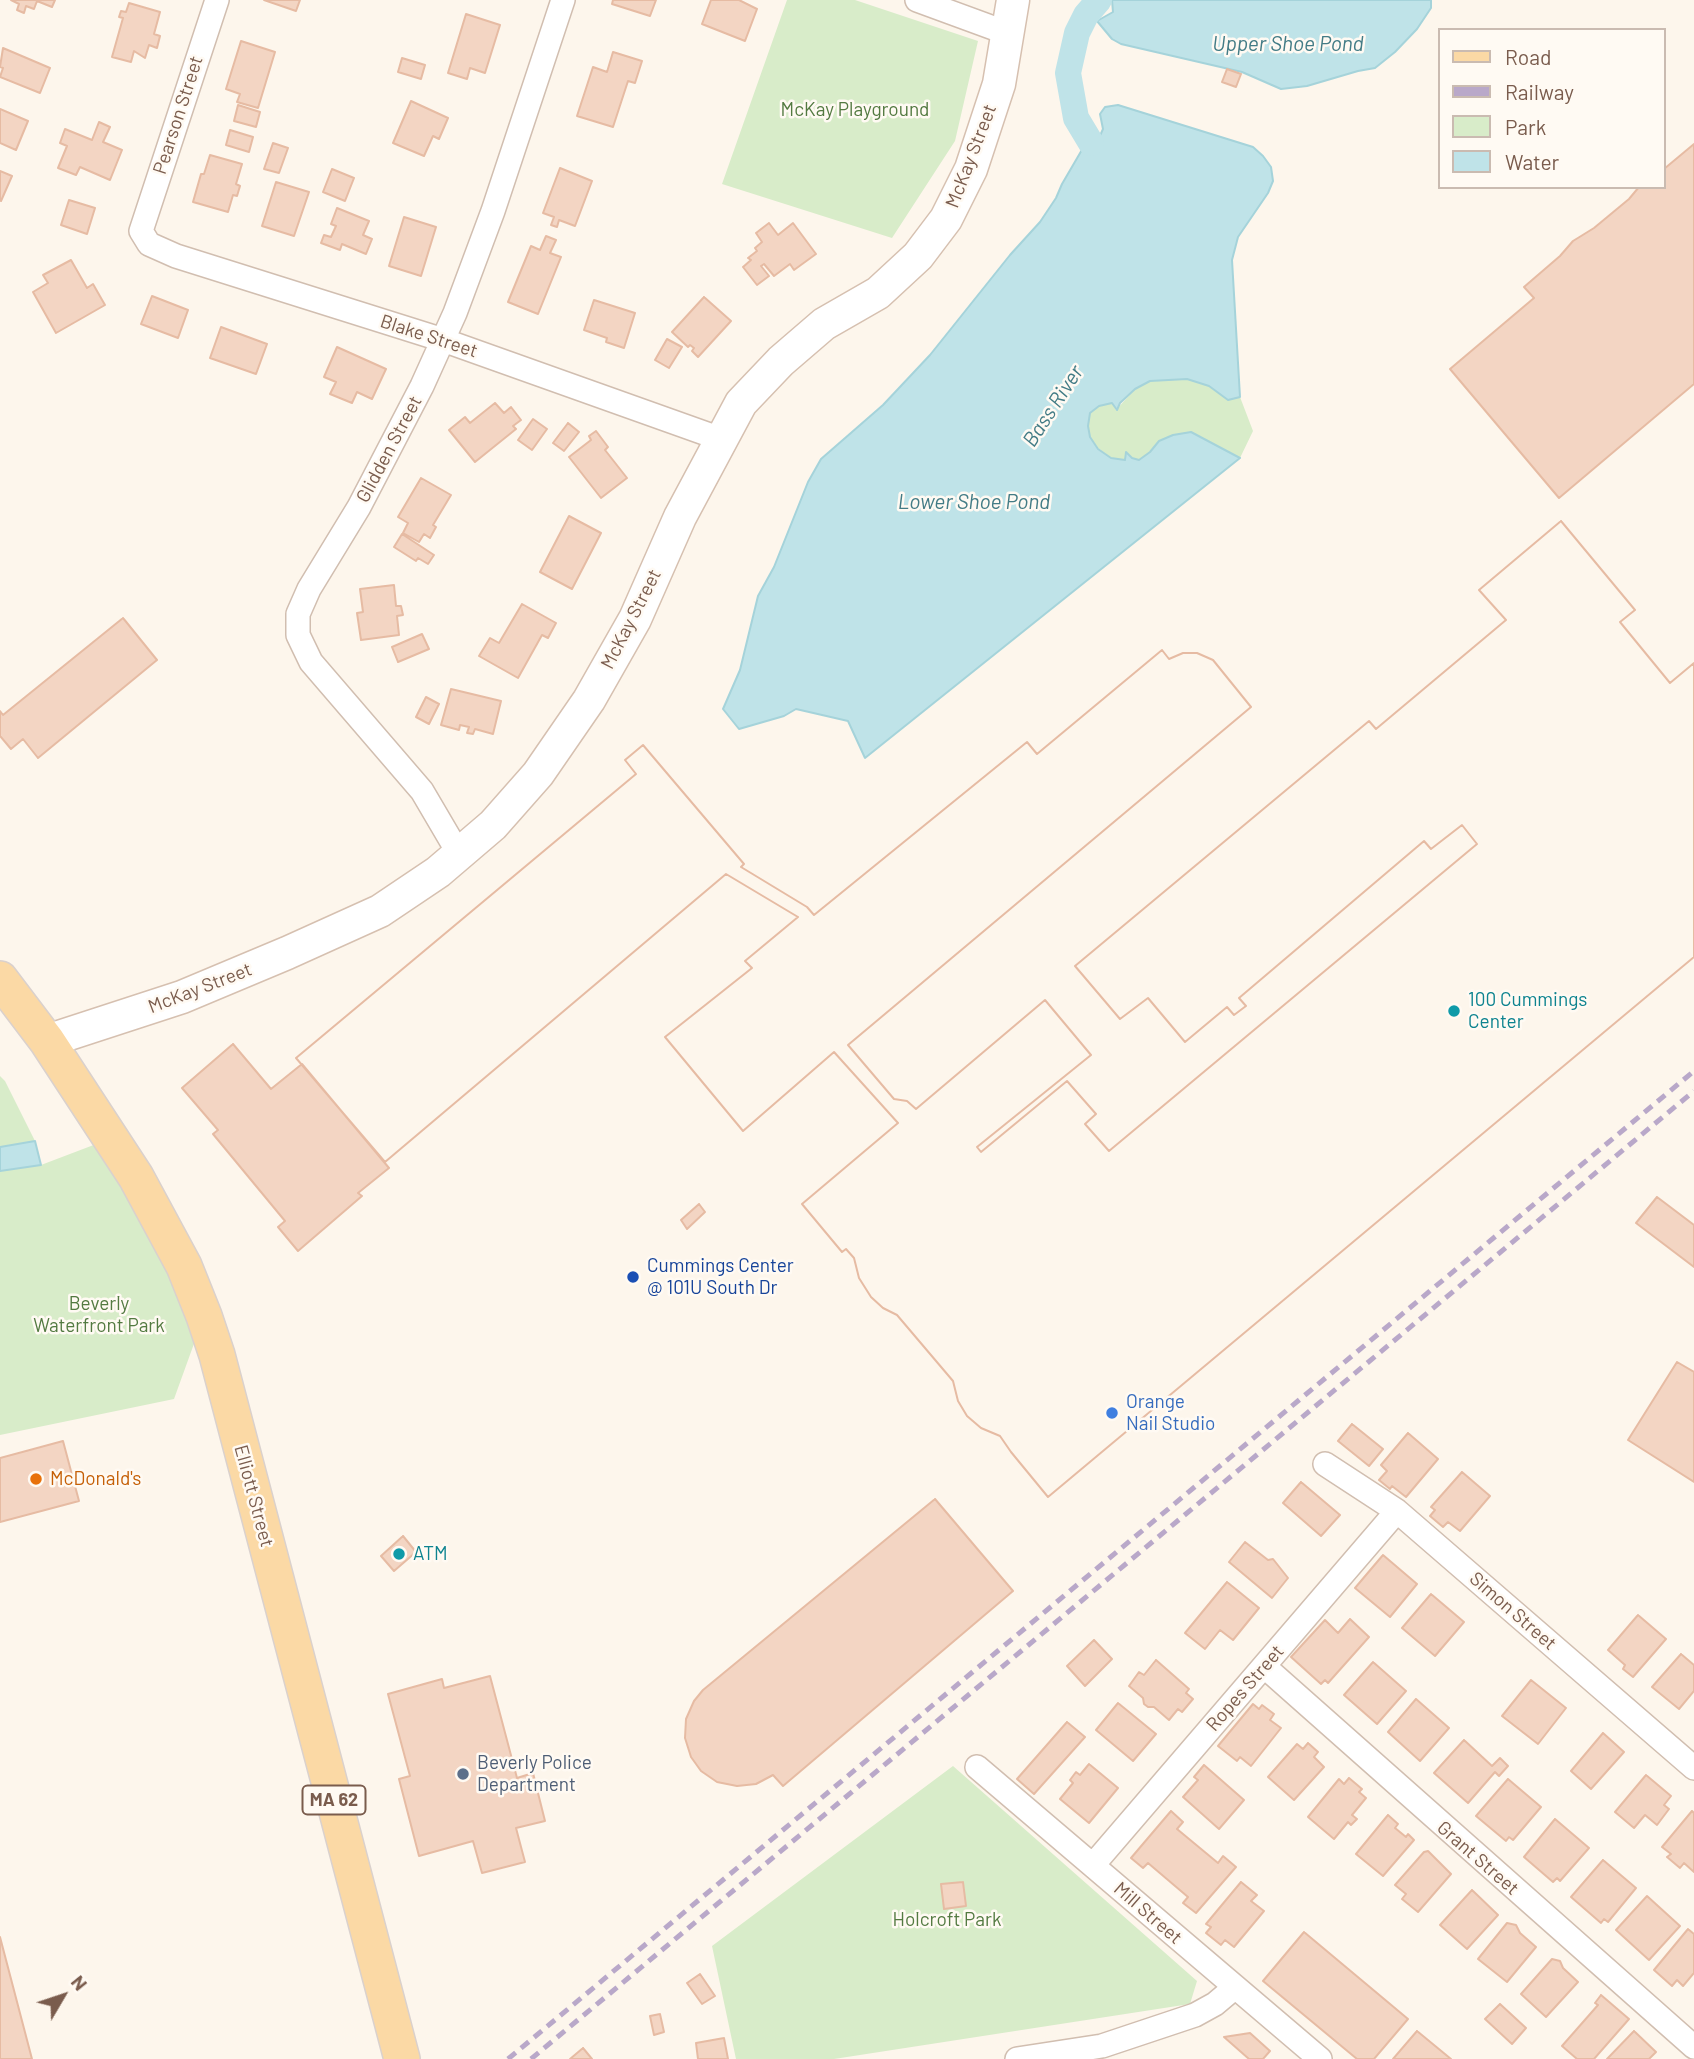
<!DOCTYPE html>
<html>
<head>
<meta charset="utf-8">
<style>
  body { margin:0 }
  #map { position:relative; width:1694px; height:2059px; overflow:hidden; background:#fdf6ec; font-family:Barlow,sans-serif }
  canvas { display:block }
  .legend { position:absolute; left:1438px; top:28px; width:228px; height:161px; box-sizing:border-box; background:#fffaf3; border:2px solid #cabbb1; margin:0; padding:9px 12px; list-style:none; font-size:21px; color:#7a5c4d }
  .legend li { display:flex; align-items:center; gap:14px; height:35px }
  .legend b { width:35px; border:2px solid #cabbb1 }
  .north { position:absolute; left:28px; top:1961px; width:70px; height:70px; -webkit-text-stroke:5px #fffaf3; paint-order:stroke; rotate:51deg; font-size:19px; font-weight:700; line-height:28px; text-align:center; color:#7a5c4d }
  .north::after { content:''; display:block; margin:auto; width:24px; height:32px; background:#7a5c4d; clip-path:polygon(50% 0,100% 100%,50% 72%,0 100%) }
</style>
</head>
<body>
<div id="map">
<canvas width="1694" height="2059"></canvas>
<ul class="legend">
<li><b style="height:9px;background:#fbd9a5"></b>Road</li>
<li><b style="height:9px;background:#b9a8c9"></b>Railway</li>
<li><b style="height:19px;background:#d8ecc9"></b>Park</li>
<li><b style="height:19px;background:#bfe3e8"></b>Water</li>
</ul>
<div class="north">N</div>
</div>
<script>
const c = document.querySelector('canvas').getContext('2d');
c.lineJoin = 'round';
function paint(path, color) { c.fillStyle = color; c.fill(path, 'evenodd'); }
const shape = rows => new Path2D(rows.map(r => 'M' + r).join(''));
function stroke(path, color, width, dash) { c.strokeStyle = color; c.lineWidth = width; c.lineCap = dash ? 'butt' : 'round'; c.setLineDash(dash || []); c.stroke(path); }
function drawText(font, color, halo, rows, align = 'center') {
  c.font = font + ' Barlow,sans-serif'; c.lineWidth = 5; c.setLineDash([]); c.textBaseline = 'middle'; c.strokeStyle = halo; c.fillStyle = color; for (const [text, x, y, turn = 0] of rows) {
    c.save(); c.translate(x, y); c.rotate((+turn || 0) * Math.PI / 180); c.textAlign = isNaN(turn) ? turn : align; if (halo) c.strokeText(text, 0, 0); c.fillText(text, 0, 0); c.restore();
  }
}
paint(shape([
  [787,0,855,0,978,41,955,141,892,238,722,184],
  [1187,379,1209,386,1228,399,1240,397,1253,431,1240,458,1222,449,1159,441,1150,452,1139,460,1132,458,1125,460,1111,458,1098,448,1090,437,1088,426,1090,413,1099,406,1112,403,1116,410,1135,389,1150,381],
  [0,1076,5,1081,35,1141,0,1147],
  [112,1138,204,1316,174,1399,0,1435,0,1171,41,1165],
  [953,1766,1197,1981,1190,2004,834,2059,736,2059,712,1946]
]), '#d8ecc9');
const water = shape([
  [1112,0,1431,0,1431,8,1417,29,1395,52,1375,68,1358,71,1307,86,1281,89,1242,72,1121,44,1112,39,1097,21,1113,12,1112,0],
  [1118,105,1253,147,1263,156,1271,167,1273,181,1268,193,1238,237,1232,260,1240,397,1228,400,1209,386,1187,379,1150,381,1135,389,1120,403,1117,410,1112,403,1099,406,1090,413,1088,426,1090,437,1098,449,1111,458,1125,460,1126,452,1132,458,1139,460,1150,452,1159,441,1173,435,1191,432,1240,458,865,758,848,721,796,709,784,716,739,729,723,709,740,670,758,596,774,567,808,482,821,459,883,405,930,355,1010,255,1040,222,1056,198,1062,184,1083,148,1099,138,1103,129,1100,114,1105,107,1118,105],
  [35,1141,41,1165,0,1171,0,1147,35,1141]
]);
paint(water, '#bfe3e8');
stroke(water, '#a5d3da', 2);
stroke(shape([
  [1091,143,1076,118,1068,73,1077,33,1086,15,1099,0]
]), '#bfe3e8', 26);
const building = shape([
  [11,0,55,0,52,7,37,1,34,9,26,6,24,13,17,10,19,4,11,0],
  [264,0,300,0,296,11,264,0],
  [613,0,656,0,650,16,612,4,613,0],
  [711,0,739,0,757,9,745,41,702,24,711,0],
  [129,3,160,12,154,34,160,36,157,48,149,45,145,58,134,51,131,62,112,57,123,18,119,17,121,11,126,12,129,3],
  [466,14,500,25,485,73,470,68,467,79,448,73,466,14],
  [241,41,275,52,258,108,237,102,240,94,226,89,241,41],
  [3,48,50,68,40,93,0,77,3,68,0,67,3,48],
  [613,52,642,61,635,83,628,81,613,127,577,116,593,67,607,72,613,52],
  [402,58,425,65,421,79,398,72,402,58],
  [1227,69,1241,74,1236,87,1222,82,1227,69],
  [411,101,448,118,439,139,433,136,424,156,393,143,411,101],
  [238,105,260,112,256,127,234,121,238,105],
  [0,109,28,121,16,150,0,143,0,109],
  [99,122,110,127,103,142,122,150,110,180,80,167,76,175,58,168,67,146,60,143,65,129,92,140,99,122],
  [230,130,253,137,249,152,226,145,230,130],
  [273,143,288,148,279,173,264,169,273,143],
  [1694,144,1694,384,1559,498,1450,369,1534,298,1524,287,1560,256,1573,241,1594,228,1629,199,1639,187,1664,187,1664,169,1694,144],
  [210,155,242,164,236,184,240,186,237,196,233,195,228,212,193,202,201,174,204,174,210,155],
  [560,168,592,181,575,226,559,220,557,227,551,225,554,217,543,213,560,168],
  [332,169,354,178,345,201,323,192,332,169],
  [0,171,12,176,1,201,0,200,0,171],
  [276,182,309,192,294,236,262,226,276,182],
  [69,200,95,208,87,234,61,225,69,200],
  [337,208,369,221,363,235,372,239,366,254,342,244,340,250,321,243,324,235,331,237,336,226,331,224,337,208],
  [404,217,436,227,421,276,389,266,404,217],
  [769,223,778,235,793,223,816,254,794,270,790,264,774,276,764,264,761,266,769,276,757,285,743,267,751,260,748,258,757,251,755,248,762,242,756,233,769,223],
  [546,236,556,240,550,253,561,257,538,314,508,302,531,246,540,250,546,236],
  [71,260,87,288,93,284,105,305,56,333,33,292,48,283,43,275,71,260],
  [152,296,188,310,178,338,141,324,152,296],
  [704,297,731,321,698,357,692,351,694,348,690,345,688,347,672,332,704,297],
  [594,300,635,313,624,348,606,342,607,338,584,330,594,300],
  [221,327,267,344,256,374,210,358,221,327],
  [667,339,682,347,669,368,655,360,667,339],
  [337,347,386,369,372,399,357,392,352,403,330,394,336,382,324,377,337,347],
  [495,403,504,413,511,407,521,420,513,426,516,429,475,462,449,430,465,417,470,423,495,403],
  [533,419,547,429,532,450,518,440,533,419],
  [568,423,579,432,564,451,553,443,568,423],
  [596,431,608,447,605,450,627,478,601,498,569,457,591,440,589,436,596,431],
  [421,478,451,495,433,525,436,527,430,538,424,534,419,542,403,533,408,523,398,517,421,478],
  [569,516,601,533,572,589,540,572,569,516],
  [1561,521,1635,610,1620,622,1670,683,1694,663,1694,957,1048,1497,1011,1452,1000,1436,981,1428,967,1416,958,1401,953,1381,897,1315,883,1308,871,1297,859,1278,854,1258,846,1249,842,1252,802,1204,898,1123,834,1052,743,1131,665,1037,752,968,745,961,798,917,726,874,385,1162,296,1058,636,774,625,760,643,745,744,864,741,867,807,907,814,915,1027,742,1037,754,1162,650,1169,659,1183,653,1197,653,1213,660,1251,707,848,1045,894,1099,907,1101,916,1109,1045,1000,1091,1055,977,1147,981,1152,1067,1081,1096,1114,1085,1124,1109,1151,1477,844,1462,825,1431,849,1424,841,1239,998,1246,1006,1234,1015,1227,1007,1185,1042,1148,998,1120,1019,1075,966,1369,721,1376,729,1506,620,1479,590,1561,521],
  [1561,521,1635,610,1620,622,1670,683,1694,663,1694,957,1048,1497,1011,1452,1000,1436,981,1428,967,1416,958,1401,953,1381,897,1315,883,1308,871,1297,859,1278,854,1258,846,1249,842,1252,802,1204,898,1123,834,1052,743,1131,665,1037,752,968,745,961,798,917,726,874,385,1162,296,1058,636,774,625,760,643,745,744,864,741,867,807,907,814,915,1027,742,1037,754,1162,650,1169,659,1183,653,1197,653,1213,660,1251,707,848,1045,894,1099,907,1101,916,1109,1045,1000,1091,1055,977,1147,981,1152,1067,1081,1096,1114,1085,1124,1109,1151,1477,844,1462,825,1431,849,1424,841,1239,998,1246,1006,1234,1015,1227,1007,1185,1042,1148,998,1120,1019,1075,966,1369,721,1376,729,1506,620,1479,590,1561,521],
  [402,534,434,555,428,564,418,558,416,561,394,547,402,534],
  [394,585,396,606,401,606,403,615,397,616,399,635,361,640,357,613,363,612,360,589,394,585],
  [522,604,556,623,548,638,542,635,518,678,479,656,490,638,499,643,522,604],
  [123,618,157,660,38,758,23,739,11,749,0,736,0,711,3,715,123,618],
  [422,634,429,649,398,662,392,647,422,634],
  [451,689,501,701,493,734,475,729,473,734,467,733,469,727,460,725,459,730,441,725,451,689],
  [426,697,439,704,429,724,416,717,426,697],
  [233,1044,271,1089,302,1064,389,1168,358,1193,362,1196,298,1251,278,1227,285,1221,213,1134,218,1130,182,1088,233,1044],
  [1657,1197,1694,1225,1694,1267,1636,1223,1657,1197],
  [699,1204,705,1212,687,1229,681,1220,699,1204],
  [1677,1362,1694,1372,1694,1482,1628,1440,1677,1362],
  [1352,1424,1383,1449,1369,1466,1338,1441,1352,1424],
  [1408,1433,1438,1459,1406,1497,1392,1486,1390,1489,1379,1480,1387,1471,1381,1465,1408,1433],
  [63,1441,79,1501,0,1522,0,1458,63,1441],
  [1462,1472,1490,1496,1460,1531,1448,1522,1443,1527,1430,1516,1435,1510,1431,1507,1462,1472],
  [1301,1482,1340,1515,1321,1536,1283,1503,1301,1482],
  [935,1499,1013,1591,783,1786,773,1775,756,1784,737,1786,717,1782,701,1771,691,1757,685,1738,686,1719,694,1701,703,1690,935,1499],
  [403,1536,416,1552,394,1571,381,1556,403,1536],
  [1245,1542,1268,1560,1273,1559,1288,1578,1272,1598,1229,1562,1245,1542],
  [1383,1555,1417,1584,1390,1617,1355,1588,1383,1555],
  [1227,1582,1259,1608,1233,1640,1220,1630,1205,1649,1185,1633,1227,1582],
  [1431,1594,1464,1622,1435,1656,1402,1628,1431,1594],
  [1638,1615,1666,1639,1633,1677,1623,1669,1625,1665,1608,1650,1638,1615],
  [1350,1619,1369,1637,1328,1683,1325,1680,1321,1684,1291,1657,1325,1620,1338,1633,1350,1619],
  [1094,1640,1112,1659,1085,1686,1067,1666,1094,1640],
  [1681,1654,1694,1665,1694,1691,1679,1709,1652,1687,1681,1654],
  [1156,1660,1189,1689,1186,1693,1193,1699,1182,1712,1178,1709,1169,1720,1154,1707,1148,1707,1144,1704,1143,1698,1129,1686,1139,1672,1144,1675,1156,1660],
  [1373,1662,1406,1691,1377,1724,1344,1695,1373,1662],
  [490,1676,517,1778,533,1773,545,1821,516,1828,525,1862,482,1873,473,1841,419,1856,399,1779,410,1776,388,1694,442,1679,444,1688,490,1676],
  [1531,1680,1566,1708,1538,1744,1502,1716,1531,1680],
  [1416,1699,1449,1728,1420,1761,1388,1732,1416,1699],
  [1118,1703,1156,1734,1133,1761,1096,1730,1118,1703],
  [1253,1704,1259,1709,1262,1705,1274,1714,1270,1720,1281,1728,1251,1766,1240,1757,1237,1761,1218,1746,1253,1704],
  [1067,1722,1085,1737,1034,1794,1017,1779,1067,1722],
  [1603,1733,1624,1752,1591,1789,1571,1771,1603,1733],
  [1464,1740,1492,1766,1500,1758,1508,1766,1499,1776,1495,1772,1468,1803,1434,1773,1464,1740],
  [1308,1743,1318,1752,1314,1757,1324,1767,1294,1800,1268,1777,1297,1744,1303,1749,1308,1743],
  [1089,1764,1118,1788,1089,1823,1060,1799,1073,1783,1070,1780,1076,1772,1080,1775,1089,1764],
  [1204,1765,1244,1800,1219,1829,1183,1797,1198,1780,1194,1777,1204,1765],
  [1646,1775,1671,1796,1664,1805,1669,1809,1657,1825,1645,1815,1634,1828,1615,1812,1646,1775],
  [1349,1778,1362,1789,1359,1792,1366,1798,1352,1815,1357,1819,1351,1825,1348,1822,1334,1839,1308,1817,1339,1779,1344,1784,1349,1778],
  [1508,1779,1541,1807,1513,1840,1509,1837,1506,1841,1476,1816,1508,1779],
  [1171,1811,1183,1822,1177,1829,1218,1863,1223,1856,1236,1867,1196,1913,1183,1903,1188,1897,1148,1863,1143,1868,1131,1858,1171,1811],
  [1692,1811,1694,1813,1694,1872,1684,1863,1680,1868,1667,1857,1671,1854,1662,1847,1692,1811],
  [1388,1815,1398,1824,1395,1828,1406,1837,1408,1834,1414,1840,1383,1876,1356,1854,1388,1815],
  [1555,1819,1589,1848,1560,1881,1557,1878,1553,1882,1524,1857,1555,1819],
  [1428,1851,1451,1874,1418,1912,1402,1899,1406,1894,1395,1885,1424,1852,1428,1851],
  [1603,1860,1636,1888,1608,1922,1604,1919,1601,1923,1571,1897,1603,1860],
  [963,1882,966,1906,944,1909,941,1884,963,1882],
  [1241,1882,1257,1895,1251,1901,1264,1911,1234,1947,1225,1940,1221,1945,1206,1933,1211,1927,1206,1924,1241,1882],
  [1472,1890,1498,1915,1467,1949,1440,1925,1472,1890],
  [1647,1896,1680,1926,1649,1960,1616,1930,1647,1896],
  [1507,1923,1516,1925,1520,1933,1536,1947,1507,1982,1478,1959,1507,1923],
  [1688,1929,1694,1934,1694,1973,1683,1986,1677,1980,1672,1986,1654,1970,1688,1929],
  [1304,1932,1408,2019,1374,2059,1357,2059,1263,1981,1304,1932],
  [0,1937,32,2059,0,2059,0,1937],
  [1552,1959,1560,1961,1563,1968,1578,1982,1546,2017,1521,1994,1552,1959],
  [700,1974,715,1996,702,2004,687,1983,700,1974],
  [1601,1995,1629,2019,1594,2059,1577,2059,1562,2046,1598,2005,1595,2003,1601,1995],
  [1500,2004,1526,2028,1512,2044,1485,2019,1500,2004],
  [660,2014,664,2032,654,2035,650,2016,660,2014],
  [1417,2031,1451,2059,1393,2059,1417,2031],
  [1634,2031,1656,2052,1649,2059,1607,2059,1634,2031],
  [1250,2033,1270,2051,1263,2059,1249,2059,1224,2037,1250,2033],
  [724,2038,728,2059,698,2059,696,2043,724,2038],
  [583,2048,592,2059,570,2059,583,2048]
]);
paint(building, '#f3d5c3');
stroke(building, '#e6bba3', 2);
const minor = shape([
  [217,0,141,231,149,244,176,256,443,340,721,439],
  [917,0,1007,33],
  [459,854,422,791,311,662,298,635,298,614,309,589,359,507,422,386,455,313,493,211,563,0],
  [1325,1464,1397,1511,1694,1768],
  [1265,1667,1694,2047],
  [977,1767,1320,2059],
  [1093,1865,1397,1511],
  [1017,2059,1102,2046,1195,2015,1215,2004,1234,1988]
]);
const secondary = shape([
  [47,1041,182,997,287,953,380,911,438,872,493,825,538,774,589,700,635,619,680,517,741,403,781,361,824,324,878,293,918,256,946,219,971,169,999,84,1013,0]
]);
const primary = shape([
  [0,979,47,1041,136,1177,184,1266,204,1316,217,1355,402,2059]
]);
stroke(minor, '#d1beb0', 26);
stroke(secondary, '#d6c0b0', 35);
stroke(primary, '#dad1cd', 38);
stroke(minor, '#fff', 23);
stroke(secondary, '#fff', 32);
stroke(primary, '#fbd9a5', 35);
stroke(shape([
  [508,2059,1694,1071],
  [531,2059,1694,1091]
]), '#b9a8c9', 5, [10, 7]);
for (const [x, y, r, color] of [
  [1454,1011,7,"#0f9aa8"],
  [633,1277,7,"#1a4fb4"],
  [1112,1413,7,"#3f7fe0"],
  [36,1479,7,"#e8710a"],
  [399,1554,7,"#0f9aa8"],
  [463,1774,7,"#5c6f8a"]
]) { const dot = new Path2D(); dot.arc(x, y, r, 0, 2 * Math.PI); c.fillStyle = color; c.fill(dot); stroke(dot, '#fffaf3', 2.5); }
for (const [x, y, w] of [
  [334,1800,63]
]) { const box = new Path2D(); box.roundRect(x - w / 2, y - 14.5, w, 29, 5); c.fillStyle = '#fffaf3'; c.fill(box); stroke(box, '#7a5c4d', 2); }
drawText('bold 18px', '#7a5c4d', null, [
  ["MA 62",334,1800]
]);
drawText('19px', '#537a41', '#fffaf3', [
  ["McKay Playground",855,110],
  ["Beverly",99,1304],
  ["Waterfront Park",99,1326],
  ["Holcroft Park",947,1920]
]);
drawText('19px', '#7a5c4d', '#fffaf3', [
  ["Pearson Street",178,115,-72],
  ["McKay Street",971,156,-69],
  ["Blake Street",429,336,18],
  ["Glidden Street",389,449,-62],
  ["McKay Street",631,619,-63],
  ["McKay Street",200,988,-21],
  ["Elliott Street",254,1496,75],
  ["Simon Street",1513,1611,41],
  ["Ropes Street",1245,1688,-49],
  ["Grant Street",1478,1858,41],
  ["Mill Street",1148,1913,41]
]);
drawText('19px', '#0d838f', '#fffaf3', [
  ["100 Cummings",1468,1000],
  ["Center",1468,1022],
  ["ATM",413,1554]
], 'left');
drawText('19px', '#164399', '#fffaf3', [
  ["Cummings Center",647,1266],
  ["@ 101U South Dr",647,1288]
], 'left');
drawText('19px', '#366cbe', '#fffaf3', [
  ["Orange",1126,1402],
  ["Nail Studio",1126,1424]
], 'left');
drawText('19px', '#c56008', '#fffaf3', [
  ["McDonald's",50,1479]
], 'left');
drawText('19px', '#4e5e75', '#fffaf3', [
  ["Beverly Police",477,1763],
  ["Department",477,1785]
], 'left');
drawText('italic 21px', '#437c86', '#fffaf3', [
  ["Upper Shoe Pond",1288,44],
  ["Bass River",1053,406,-57],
  ["Lower Shoe Pond",974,502]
]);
</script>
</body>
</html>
